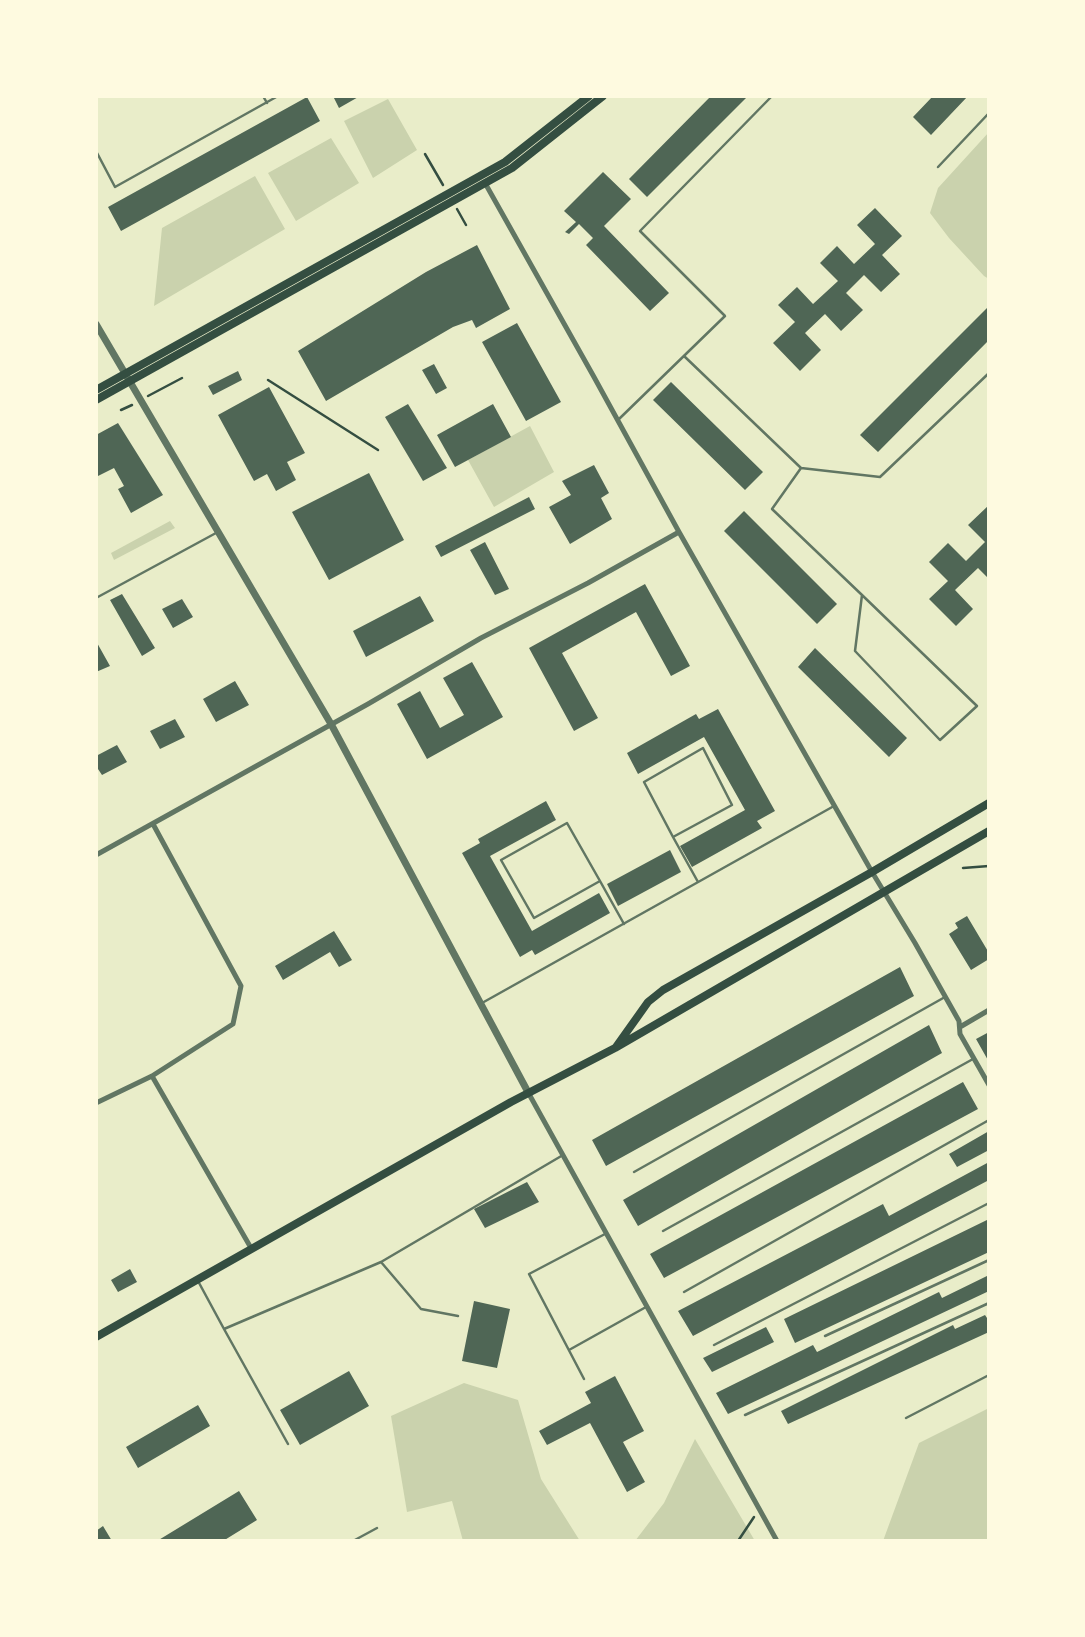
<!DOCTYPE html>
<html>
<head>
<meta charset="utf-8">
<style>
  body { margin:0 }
  #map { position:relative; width:1085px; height:1637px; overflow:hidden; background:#e9edc9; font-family:Lato,sans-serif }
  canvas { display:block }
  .frame { position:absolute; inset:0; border:98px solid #fefae0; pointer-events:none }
</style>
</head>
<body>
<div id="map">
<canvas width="1085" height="1637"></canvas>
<div class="frame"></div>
</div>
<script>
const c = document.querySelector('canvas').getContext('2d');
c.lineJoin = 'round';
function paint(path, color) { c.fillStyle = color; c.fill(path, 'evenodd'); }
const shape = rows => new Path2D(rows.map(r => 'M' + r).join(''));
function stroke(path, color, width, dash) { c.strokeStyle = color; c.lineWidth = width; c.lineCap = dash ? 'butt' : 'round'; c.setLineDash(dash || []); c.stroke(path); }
paint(shape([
  [388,99,417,150,373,178,344,121],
  [989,132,989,279,984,276,949,238,930,213,938,188],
  [331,138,359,183,296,221,268,173],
  [255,176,285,229,154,306,162,228],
  [530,426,554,472,494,507,468,460],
  [170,521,175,528,114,560,111,553],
  [464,1383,518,1400,541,1479,580,1541,463,1541,452,1501,407,1512,391,1416],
  [989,1408,989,1541,883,1541,919,1443],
  [695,1439,755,1541,635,1541,664,1503]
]), '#cad2ad');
paint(shape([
  [333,96,360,96,339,108],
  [711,96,748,96,647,197,629,179],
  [933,96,968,96,931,135,913,117],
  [307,97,320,121,121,231,108,207],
  [603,172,631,199,604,226,669,293,650,311,586,245,593,238,579,224,569,234,565,232,576,222,564,211],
  [875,208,902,236,882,255,900,274,881,292,864,275,846,293,863,310,841,331,825,314,805,333,821,350,800,371,773,343,795,322,778,305,797,287,813,304,838,281,820,263,837,246,854,264,875,244,857,225],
  [477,245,510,309,476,328,472,320,453,327,326,401,298,351,426,272],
  [989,306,989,340,878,452,860,435],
  [517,323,561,402,526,421,482,342],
  [434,364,447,388,436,394,422,370],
  [238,371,242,380,213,395,208,386],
  [671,382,763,472,745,490,653,400],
  [269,387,305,453,287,462,296,480,276,491,267,474,254,481,218,415],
  [408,404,447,468,423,481,385,417],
  [493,404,511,437,455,467,437,435],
  [118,423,163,495,131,513,118,489,124,486,114,468,96,477,96,435],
  [594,465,609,493,601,498,612,519,570,544,549,507,571,495,562,481],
  [369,473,404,540,329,580,292,512],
  [529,497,535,509,441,557,435,546],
  [989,505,989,579,978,568,955,590,973,609,956,626,929,599,948,581,929,562,948,543,966,561,985,542,968,525],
  [744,511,837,604,817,624,724,531],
  [485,542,509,589,495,595,470,550],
  [645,584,690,666,671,676,636,612,562,653,598,718,574,731,529,648],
  [122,594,155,648,142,656,110,600],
  [420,596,434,621,366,657,353,631],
  [182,599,193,617,173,628,162,609],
  [96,641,110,666,96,672],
  [815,648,907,738,889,757,798,667],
  [472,662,503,717,427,759,397,704,420,691,440,728,464,715,443,678],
  [235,681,249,705,216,722,203,699],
  [718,709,775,811,757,821,762,828,692,867,680,846,745,810,704,737,638,774,627,753,696,714,699,719],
  [175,719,185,737,160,749,150,731],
  [117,745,127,762,102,775,96,766,96,756],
  [546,801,556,820,490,856,532,931,599,893,610,913,535,955,532,950,520,957,462,853,480,843,478,839],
  [670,850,681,872,618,906,607,884],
  [967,916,989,953,989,959,971,970,949,934,958,928,955,923],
  [334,931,352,960,339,967,330,952,283,980,275,966],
  [900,967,914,996,606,1166,592,1140],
  [929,1025,942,1053,638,1226,623,1200],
  [989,1032,989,1062,976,1039],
  [963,1082,978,1109,664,1278,650,1254],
  [989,1131,989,1150,957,1167,949,1154],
  [989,1162,989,1180,693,1336,678,1311,883,1204,889,1216],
  [527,1182,539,1202,485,1228,474,1209],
  [989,1219,989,1252,795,1343,784,1319],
  [130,1269,137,1282,118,1292,111,1280],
  [989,1275,989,1291,728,1414,716,1393,813,1345,817,1352,939,1292,942,1298],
  [474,1301,510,1309,497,1368,462,1361],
  [985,1315,987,1318,989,1318,989,1332,788,1424,781,1411,953,1325,955,1329],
  [766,1327,774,1342,712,1372,703,1358],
  [349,1371,369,1406,300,1445,280,1410],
  [615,1376,644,1431,623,1442,645,1482,627,1492,590,1423,547,1445,539,1431,591,1403,585,1392],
  [198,1405,210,1426,138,1468,126,1447],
  [239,1491,257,1520,223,1541,157,1541],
  [103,1526,112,1541,96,1541,96,1531]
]), '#4f6655');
stroke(shape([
  [425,154,443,185],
  [457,209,466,225],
  [268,380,378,450],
  [148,396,182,378],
  [121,410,132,405],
  [963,868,989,866],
  [738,1541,754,1517]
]), '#344e41', 2.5);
stroke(shape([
  [263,96,267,103],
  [96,151,115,187,278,96],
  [938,167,989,113],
  [684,356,801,468,772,509,862,595,977,706,940,740,855,651,862,595],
  [618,420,725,316,640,231,772,96],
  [801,468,880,477,989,373],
  [96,598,216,533],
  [673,837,644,782,703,748,732,805,673,837,698,882],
  [600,881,567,823,501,860,534,918,600,881,624,924],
  [482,1003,834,806],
  [634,1172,945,997],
  [663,1231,973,1059],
  [381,1262,421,1309,458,1316],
  [198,1281,224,1329,381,1262,563,1155],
  [684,1292,989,1120],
  [224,1329,288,1444],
  [825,1336,989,1260],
  [714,1345,989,1203],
  [569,1350,646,1307],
  [584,1379,529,1274,605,1234],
  [745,1415,989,1303],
  [906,1418,989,1375],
  [353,1541,377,1528]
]), '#617663', 2.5);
stroke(shape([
  [485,183,594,377,679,532,872,872,915,943,959,1021,960,1034,989,1085],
  [96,855,368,704,481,638,588,583,679,532],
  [960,1027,989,1010],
  [152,1076,233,1024,241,986,153,824],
  [529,1094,777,1541],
  [96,1103,152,1076,251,1248]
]), '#617663', 5);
stroke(shape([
  [96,324,331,724,529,1094]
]), '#617663', 7);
stroke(shape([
  [96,390,505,162,589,96],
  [96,400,512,168,603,96],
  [616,1047,648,1002,663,990,872,872,989,803],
  [96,1337,511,1102,615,1048,989,831]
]), '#344e41', 8);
</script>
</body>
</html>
